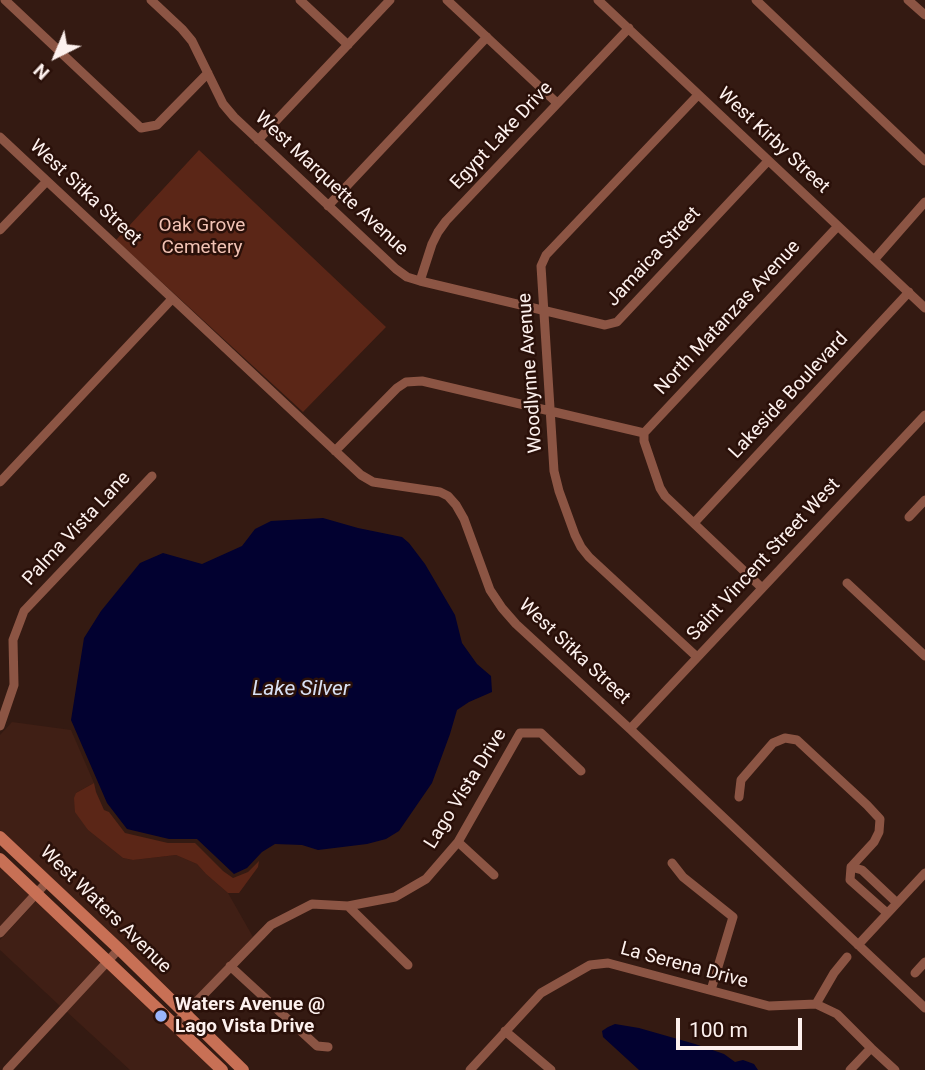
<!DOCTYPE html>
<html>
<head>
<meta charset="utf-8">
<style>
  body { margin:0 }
  #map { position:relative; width:925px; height:1070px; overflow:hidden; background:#341a12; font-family:Roboto,sans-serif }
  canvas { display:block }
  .north { position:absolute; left:21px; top:21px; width:70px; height:70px; -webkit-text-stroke:5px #2a1009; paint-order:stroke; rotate:223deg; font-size:19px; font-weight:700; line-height:28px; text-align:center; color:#fdf1ee }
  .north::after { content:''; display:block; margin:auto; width:24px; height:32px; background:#fdf1ee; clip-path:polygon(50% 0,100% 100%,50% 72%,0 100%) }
  .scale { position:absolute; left:676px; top:1018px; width:126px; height:32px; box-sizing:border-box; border:4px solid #fdf1ee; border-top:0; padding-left:9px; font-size:21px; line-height:24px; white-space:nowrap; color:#fdf1ee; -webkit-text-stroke:5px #2a1009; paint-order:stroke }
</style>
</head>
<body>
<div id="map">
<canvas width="925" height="1070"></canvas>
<div class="north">N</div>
<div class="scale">100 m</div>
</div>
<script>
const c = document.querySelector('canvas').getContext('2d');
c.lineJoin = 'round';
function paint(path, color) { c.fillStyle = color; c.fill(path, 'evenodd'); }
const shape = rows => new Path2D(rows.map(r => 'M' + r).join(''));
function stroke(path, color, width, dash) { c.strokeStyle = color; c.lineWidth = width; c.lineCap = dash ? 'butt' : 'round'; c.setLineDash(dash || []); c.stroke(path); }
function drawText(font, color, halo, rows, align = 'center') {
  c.font = font + ' Roboto,sans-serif'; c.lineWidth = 5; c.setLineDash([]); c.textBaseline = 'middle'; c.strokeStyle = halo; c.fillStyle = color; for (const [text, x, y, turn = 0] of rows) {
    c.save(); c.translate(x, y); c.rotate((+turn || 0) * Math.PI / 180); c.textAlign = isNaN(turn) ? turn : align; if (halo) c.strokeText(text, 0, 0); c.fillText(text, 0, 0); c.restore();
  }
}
paint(shape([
  [12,722,71,730,94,783,76,793,88,830,123,858,133,860,176,855,197,864,206,874,228,893,253,937,186,1007,0,831,0,735],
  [0,866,31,894,0,927],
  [37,900,102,961,60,1006,0,950,0,940],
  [108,967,215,1070,130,1070,66,1011]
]), '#401f15');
paint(shape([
  [199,150,386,327,303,412,116,240],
  [94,783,96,792,104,810,109,812,125,833,168,843,195,843,223,871,233,878,248,872,259,861,258,867,239,893,228,893,206,874,197,864,176,855,133,860,123,858,88,830,75,812,74,798,76,793]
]), '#5b2617');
paint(shape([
  [323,518,358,528,402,537,409,543,425,564,455,615,462,643,477,664,491,676,492,692,469,702,457,710,450,734,432,783,399,831,386,839,367,844,318,850,302,845,275,844,262,852,247,868,234,874,197,839,169,839,127,829,107,803,71,720,84,638,101,611,140,563,163,553,202,564,242,546,255,529,271,521],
  [615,1024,639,1028,695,1044,724,1054,735,1062,743,1060,754,1064,758,1070,639,1070,603,1037,602,1031,608,1027]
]), '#020130');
stroke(shape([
  [5,0,141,128,157,125,208,73],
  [151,0,182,29,192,41,223,104,234,117,396,269,407,277,420,281,605,325,617,322,768,161],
  [300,0,348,45],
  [447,0,557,103],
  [598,0,925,308],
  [756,0,925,161],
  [908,0,925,15],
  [0,137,361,475,373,482,440,492,448,496,456,505,464,519,490,590,502,608,516,624,630,729,925,1008],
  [258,140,390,0],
  [328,206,487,37],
  [0,230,47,181],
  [874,260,925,202],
  [420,281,432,244,438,232,446,221,629,28],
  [644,433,838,226],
  [335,451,397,388,406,382,422,381,644,433,644,441,660,488,665,496,762,588],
  [0,482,172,299],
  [909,517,925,500],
  [694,523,909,292],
  [847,583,925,656],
  [697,657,589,557,581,547,575,535,559,491,554,471,541,266,546,255,698,95],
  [0,726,14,685,13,640,24,611,152,476],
  [630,729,925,415],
  [739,797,741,780,773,743,785,738,797,740,867,805,880,819,879,832,874,842,851,867],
  [458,842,494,875],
  [672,863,683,877,733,917,711,990],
  [348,906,408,965],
  [887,913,850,880,851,867,862,870,897,903],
  [0,933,47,882],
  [858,945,925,873],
  [230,966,317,1046,328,1047],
  [915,973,925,962],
  [816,1004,834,973,847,957],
  [174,1025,271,925,312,904,348,906,395,897,426,879,458,842,520,733,541,733,581,771],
  [505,1031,551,1070],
  [7,1070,119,949],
  [470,1070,541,993,590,965,608,963,769,1006,816,1004,837,1014,871,1048],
  [850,1070,871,1048,895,1070]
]), '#8c5544', 9);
stroke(shape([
  [0,837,119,949,243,1070],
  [0,859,222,1070]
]), '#c87055', 12);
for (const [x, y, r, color] of [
  [161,1016,7,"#9ab5fd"]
]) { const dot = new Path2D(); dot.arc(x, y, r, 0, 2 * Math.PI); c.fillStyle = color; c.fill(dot); stroke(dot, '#2a1009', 2.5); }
drawText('19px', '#fdf1ee', '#2a1009', [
  ["Egypt Lake Drive",502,136,-47],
  ["West Kirby Street",773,141,43],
  ["West Marquette Avenue",331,184,43],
  ["West Sitka Street",85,193,43],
  ["Jamaica Street",654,257,-47],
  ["North Matanzas Avenue",728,318,-47],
  ["Woodlynne Avenue",531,373,-94],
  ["Lakeside Boulevard",789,396,-47],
  ["Palma Vista Lane",77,529,-47],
  ["Saint Vincent Street West",764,560,-47],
  ["West Sitka Street",574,652,43],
  ["Lago Vista Drive",466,789,-58],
  ["West Waters Avenue",105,910,44],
  ["La Serena Drive",684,966,15]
]);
drawText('19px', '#f2c3b5', '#2a1009', [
  ["Oak Grove",202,226],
  ["Cemetery",202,248]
]);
drawText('bold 19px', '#fdf1ee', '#2a1009', [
  ["Waters Avenue @",175,1005],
  ["Lago Vista Drive",175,1027]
], 'left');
drawText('italic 21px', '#d8e0f4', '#2a1009', [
  ["Lake Silver",301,690]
]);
</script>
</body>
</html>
